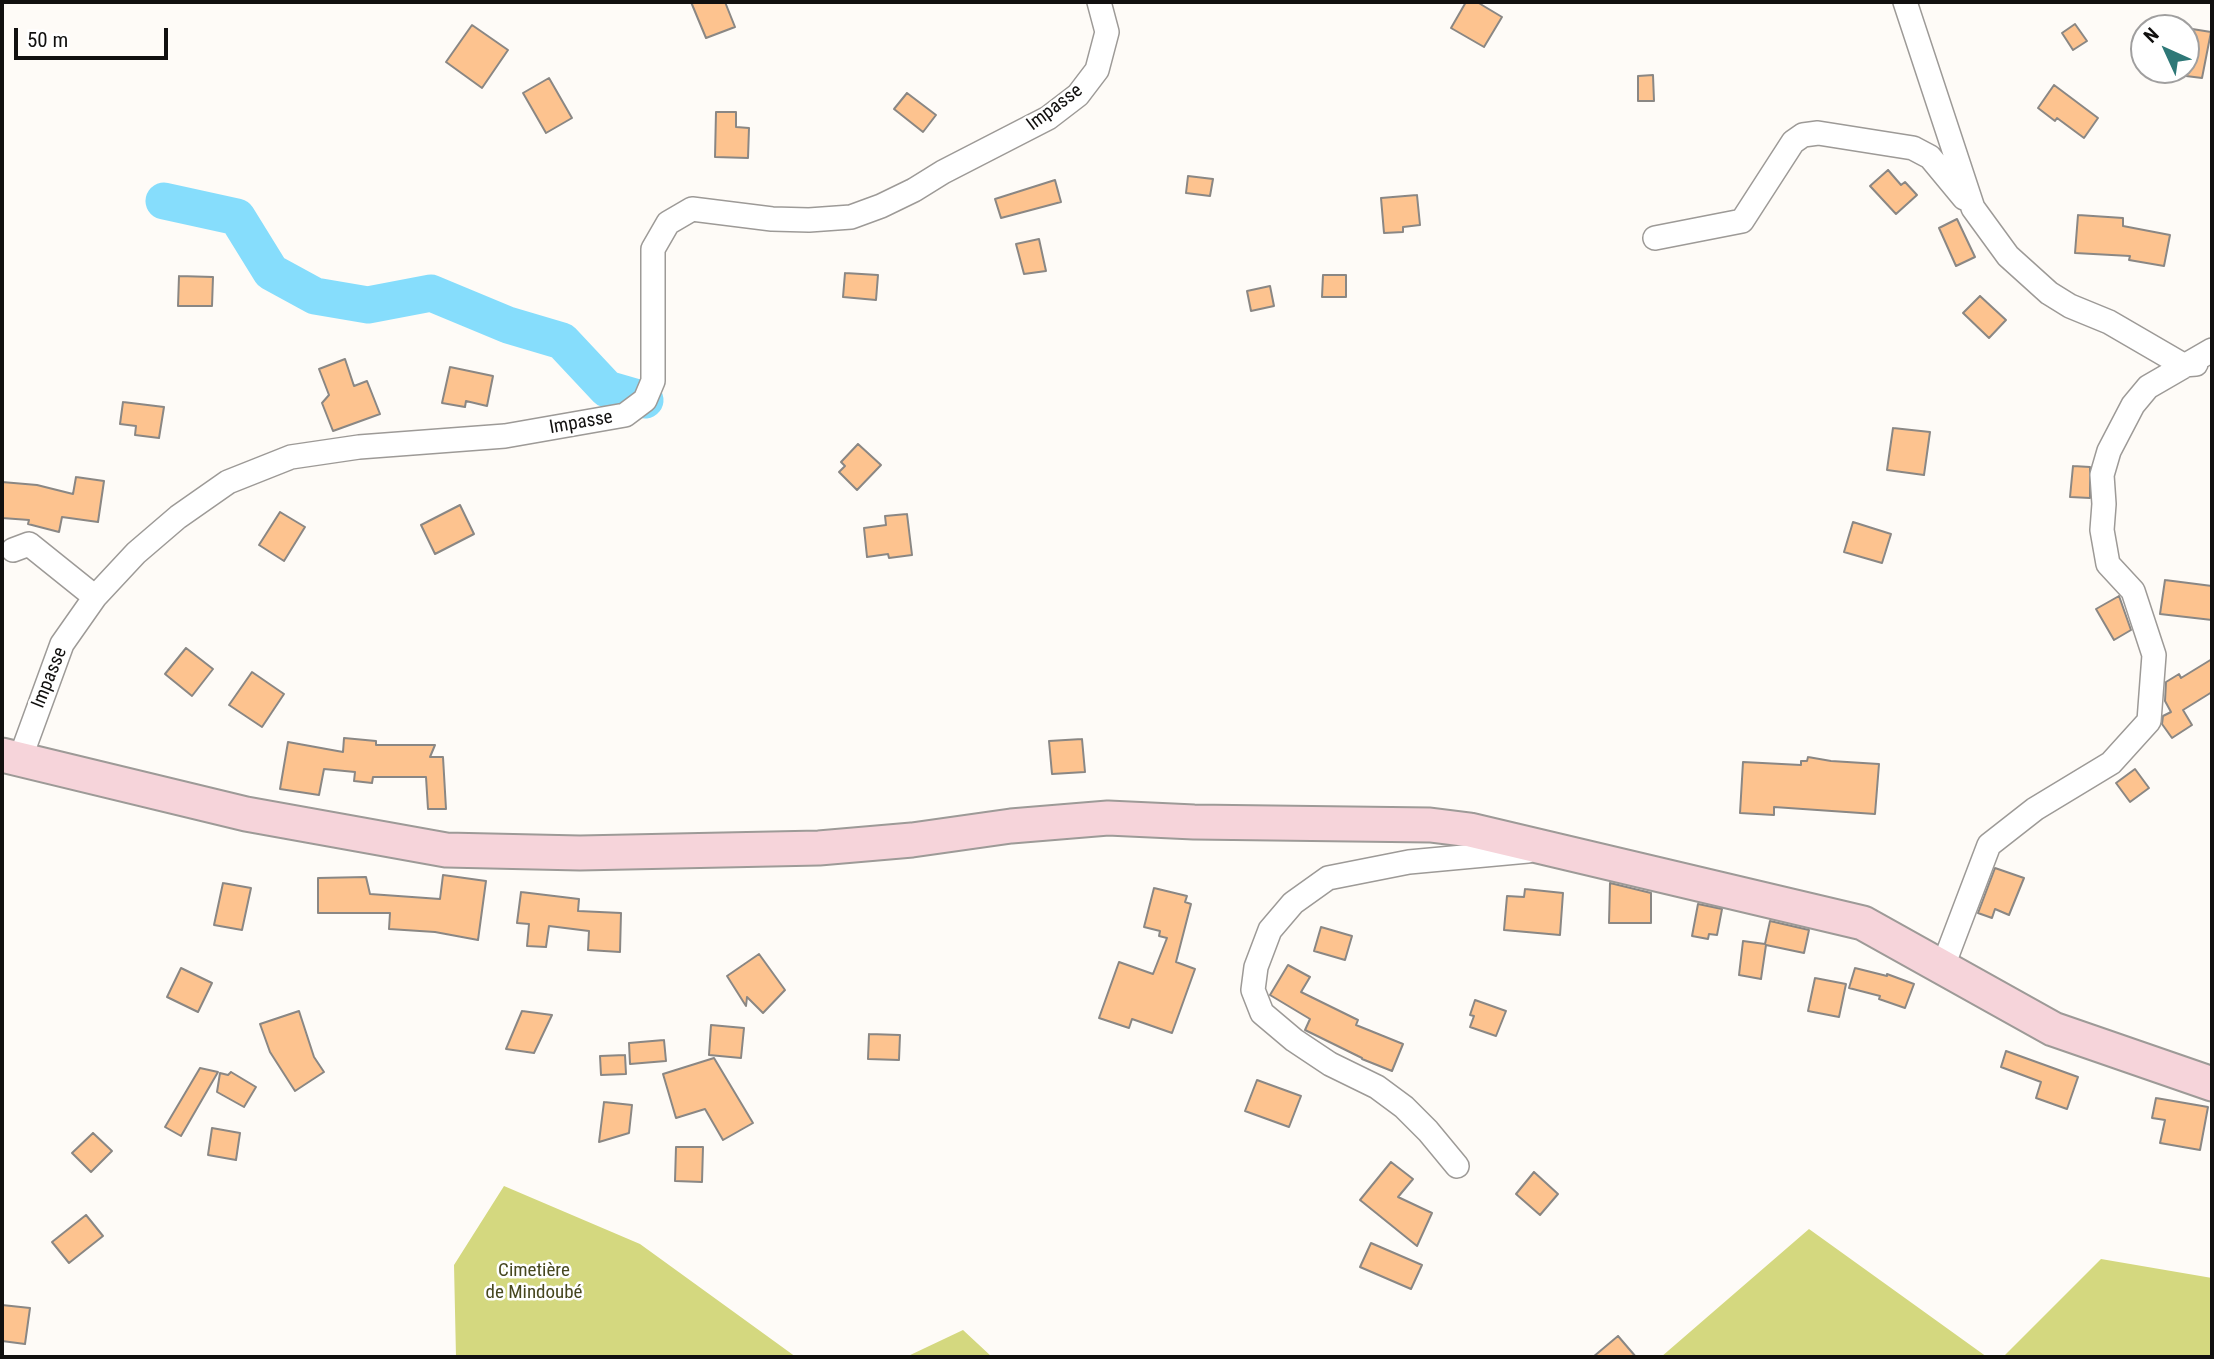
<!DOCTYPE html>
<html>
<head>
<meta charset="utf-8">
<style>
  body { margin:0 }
  #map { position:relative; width:2214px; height:1359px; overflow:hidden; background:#fefbf7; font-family:"Roboto Condensed",sans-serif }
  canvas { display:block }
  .frame { position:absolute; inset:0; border:4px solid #11100f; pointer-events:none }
  .north { position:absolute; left:2130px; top:14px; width:70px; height:70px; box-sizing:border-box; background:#fff; border:2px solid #a09f9f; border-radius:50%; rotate:315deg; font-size:19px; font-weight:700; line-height:28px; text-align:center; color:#11100f }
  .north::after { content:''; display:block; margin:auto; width:24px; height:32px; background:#2e7877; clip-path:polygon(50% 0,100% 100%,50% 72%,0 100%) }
  .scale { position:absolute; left:14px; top:28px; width:154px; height:32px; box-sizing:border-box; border:4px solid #11100f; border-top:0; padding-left:9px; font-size:21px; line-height:24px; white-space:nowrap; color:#11100f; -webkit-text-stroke:5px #fff; paint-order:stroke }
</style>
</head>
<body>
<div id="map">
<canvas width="2214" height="1359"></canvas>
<div class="frame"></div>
<div class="north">N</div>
<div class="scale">50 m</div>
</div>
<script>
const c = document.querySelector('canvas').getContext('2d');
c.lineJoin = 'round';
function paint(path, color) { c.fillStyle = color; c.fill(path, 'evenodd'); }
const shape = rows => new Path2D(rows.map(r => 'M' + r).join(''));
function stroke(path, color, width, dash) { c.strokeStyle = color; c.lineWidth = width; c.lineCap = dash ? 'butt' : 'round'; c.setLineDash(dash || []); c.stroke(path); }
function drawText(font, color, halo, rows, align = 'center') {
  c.font = font + ' "Roboto Condensed",sans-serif'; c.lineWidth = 5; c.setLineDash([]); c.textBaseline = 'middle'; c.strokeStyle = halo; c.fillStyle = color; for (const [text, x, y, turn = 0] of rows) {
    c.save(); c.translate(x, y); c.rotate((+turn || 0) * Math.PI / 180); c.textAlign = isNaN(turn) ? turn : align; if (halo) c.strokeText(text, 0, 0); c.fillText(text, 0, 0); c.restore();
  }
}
paint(shape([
  [504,1186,640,1244,796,1357,456,1357,454,1265],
  [1809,1229,1987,1357,1661,1357],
  [2101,1259,2212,1278,2212,1357,2003,1357],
  [963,1330,992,1357,906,1357]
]), '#d4d87f');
stroke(shape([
  [164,201,237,217,271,272,315,296,368,305,431,293,508,325,562,341,607,389,645,400]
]), '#86ddfc', 37);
const building = shape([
  [691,2,725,2,735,27,706,38,691,2],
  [1466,2,1477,2,1502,17,1484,47,1451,28,1466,2],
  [2075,24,2087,41,2073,50,2062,33,2075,24],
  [472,25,508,50,482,88,446,62,472,25],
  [2186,28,2211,32,2202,78,2186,76,2186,28],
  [1653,75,1654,101,1638,101,1638,76,1653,75],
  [549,78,572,118,546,133,523,93,549,78],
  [2054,85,2098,118,2084,138,2057,118,2055,121,2038,108,2054,85],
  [907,93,936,115,923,132,894,109,907,93],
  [716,112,736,112,736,127,749,128,748,158,715,157,716,112],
  [1888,170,1901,185,1905,182,1917,195,1896,214,1870,186,1888,170],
  [1188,176,1213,179,1210,196,1186,193,1188,176],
  [1055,180,1061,202,1001,218,995,199,1055,180],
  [1417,195,1420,225,1403,227,1403,232,1384,233,1381,198,1417,195],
  [2078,215,2123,218,2123,226,2170,235,2164,266,2129,260,2130,256,2075,253,2078,215],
  [1957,219,1975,257,1956,266,1939,228,1957,219],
  [1039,239,1046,271,1024,274,1016,244,1039,239],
  [845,273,878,275,876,300,843,297,845,273],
  [1323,275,1346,275,1346,297,1322,297,1323,275],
  [179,276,213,277,212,306,178,306,179,276],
  [1270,286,1274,306,1251,311,1247,291,1270,286],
  [1980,296,2006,320,1989,338,1963,313,1980,296],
  [345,359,354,386,367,381,380,414,333,431,322,403,329,395,319,369,345,359],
  [450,367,493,376,487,406,466,401,465,407,442,403,450,367],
  [123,402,164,407,159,438,135,435,136,426,120,424,123,402],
  [1893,428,1930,432,1924,475,1887,470,1893,428],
  [858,444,881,465,857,490,839,472,845,466,841,462,858,444],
  [2073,466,2090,467,2090,498,2070,497,2073,466],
  [76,477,104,481,98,522,62,517,59,532,28,524,29,520,2,518,2,482,37,485,73,494,76,477],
  [460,505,474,534,435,554,421,525,460,505],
  [280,512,305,527,284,561,259,545,280,512],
  [907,514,912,555,889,558,888,554,867,557,864,528,886,525,885,516,907,514],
  [1853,522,1891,534,1882,563,1844,552,1853,522],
  [2165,580,2212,586,2212,620,2160,614,2165,580],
  [2119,596,2131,630,2114,640,2096,609,2119,596],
  [186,648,213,669,192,696,165,674,186,648],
  [2212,659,2212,692,2183,710,2192,725,2172,738,2162,724,2163,716,2171,712,2165,701,2166,682,2179,674,2181,678,2212,659],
  [252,672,284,694,262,727,229,705,252,672],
  [344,738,376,741,376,745,435,745,430,757,443,757,446,809,428,809,426,777,373,777,372,783,354,781,355,772,324,769,319,795,280,789,288,742,343,752,344,738],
  [1082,739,1085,772,1052,774,1049,741,1082,739],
  [1808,757,1831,761,1879,764,1875,814,1774,807,1774,815,1740,813,1743,762,1801,765,1801,761,1807,761,1808,757],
  [2135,769,2149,788,2130,802,2116,783,2135,769],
  [1995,868,2024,878,2009,915,1995,909,1992,918,1978,913,1995,868],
  [443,875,486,881,478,940,435,932,389,929,390,913,318,913,318,878,366,877,370,894,440,899,443,875],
  [223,883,251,888,242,930,214,925,223,883],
  [1610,883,1651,893,1651,923,1609,923,1610,883],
  [1154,888,1187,896,1185,902,1191,904,1176,962,1195,969,1172,1033,1132,1019,1129,1028,1099,1018,1119,962,1153,974,1167,938,1159,936,1160,931,1144,927,1154,888],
  [1525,889,1563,893,1560,935,1504,930,1507,896,1524,897,1525,889],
  [521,892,579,899,578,911,621,913,620,952,588,950,589,931,549,926,546,947,527,946,529,924,517,923,521,892],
  [1698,904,1722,909,1717,935,1709,934,1708,939,1692,936,1698,904],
  [1770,921,1809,930,1804,953,1766,945,1761,979,1739,975,1743,941,1765,944,1770,921],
  [1321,927,1352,936,1345,960,1314,951,1321,927],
  [759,954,785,990,763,1013,747,997,746,1006,727,976,759,954],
  [1288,965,1310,977,1301,992,1358,1020,1356,1025,1403,1044,1392,1071,1362,1059,1362,1058,1305,1030,1310,1019,1270,995,1288,965],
  [181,968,212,983,198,1012,167,997,181,968],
  [1855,968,1887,976,1887,974,1914,984,1905,1008,1879,999,1880,996,1849,988,1855,968],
  [1815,978,1846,984,1839,1017,1808,1011,1815,978],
  [1475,1000,1506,1011,1496,1036,1470,1027,1474,1016,1470,1015,1475,1000],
  [299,1011,314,1057,324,1072,295,1091,270,1052,260,1024,299,1011],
  [522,1011,552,1015,534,1053,506,1049,522,1011],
  [711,1025,744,1028,741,1058,709,1055,711,1025],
  [869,1034,900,1035,899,1060,868,1059,869,1034],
  [664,1040,666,1061,630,1064,629,1043,664,1040],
  [2006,1051,2078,1077,2067,1109,2036,1098,2041,1082,2001,1067,2006,1051],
  [625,1055,626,1074,601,1075,600,1056,625,1055],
  [714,1058,753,1123,723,1140,705,1109,676,1118,663,1074,714,1058],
  [200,1068,218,1072,181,1136,165,1127,200,1068],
  [231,1072,256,1087,244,1107,217,1092,220,1073,228,1075,231,1072],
  [1257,1080,1301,1096,1289,1127,1245,1111,1257,1080],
  [2156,1098,2208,1107,2200,1150,2160,1143,2165,1120,2152,1118,2156,1098],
  [604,1102,632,1105,629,1133,599,1142,604,1102],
  [212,1128,240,1133,236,1160,208,1155,212,1128],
  [93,1133,112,1151,91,1172,72,1153,93,1133],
  [676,1147,703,1147,702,1182,675,1181,676,1147],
  [1391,1162,1413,1179,1398,1197,1432,1213,1417,1246,1360,1200,1391,1162],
  [1534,1172,1558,1194,1540,1215,1516,1194,1534,1172],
  [86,1215,103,1236,69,1263,52,1242,86,1215],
  [1371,1243,1422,1265,1411,1289,1360,1267,1371,1243],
  [2,1305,30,1308,25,1344,2,1341,2,1305],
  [1618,1336,1636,1357,1593,1357,1618,1336]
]);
paint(building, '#fdc38f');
stroke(building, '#8a8784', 2);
const street = shape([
  [1905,2,1973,208,2008,256,2049,293,2070,306,2109,322,2183,365,2196,364],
  [1655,238,1742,221,1793,142,1803,135,1818,133,1913,148,1930,157,1964,198],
  [13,550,29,544,95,597],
  [20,759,62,644,95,597,136,553,178,517,228,482,291,457,359,447,505,436,625,415,645,400,653,381,653,249,668,223,692,209,772,219,809,220,851,217,881,206,914,190,943,172,1048,118,1078,95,1097,70,1107,32,1099,2],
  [1943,966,1989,845,2035,809,2111,763,2149,721,2154,655,2133,591,2108,564,2102,530,2104,504,2102,475,2109,451,2133,405,2148,387,2212,350],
  [1457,1166,1428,1131,1404,1107,1377,1087,1330,1064,1294,1040,1262,1013,1253,990,1256,967,1270,930,1293,903,1328,878,1409,862,1528,851]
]);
const secondary = shape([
  [2,755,246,814,446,850,580,853,819,848,912,840,1011,826,1108,818,1194,822,1430,825,1470,830,1863,923,2053,1029,2212,1084]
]);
stroke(street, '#9d9a97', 26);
stroke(secondary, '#9d9a97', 37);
stroke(street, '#fff', 23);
stroke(secondary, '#f6d4da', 33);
drawText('19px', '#11100f', '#fff', [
  ["Impasse",1055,108,-37],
  ["Impasse",581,423,-10],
  ["Impasse",50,678,-68]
]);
drawText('19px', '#46471f', '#fff', [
  ["Cimetière",534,1271],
  ["de Mindoubé",534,1293]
]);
</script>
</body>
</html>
